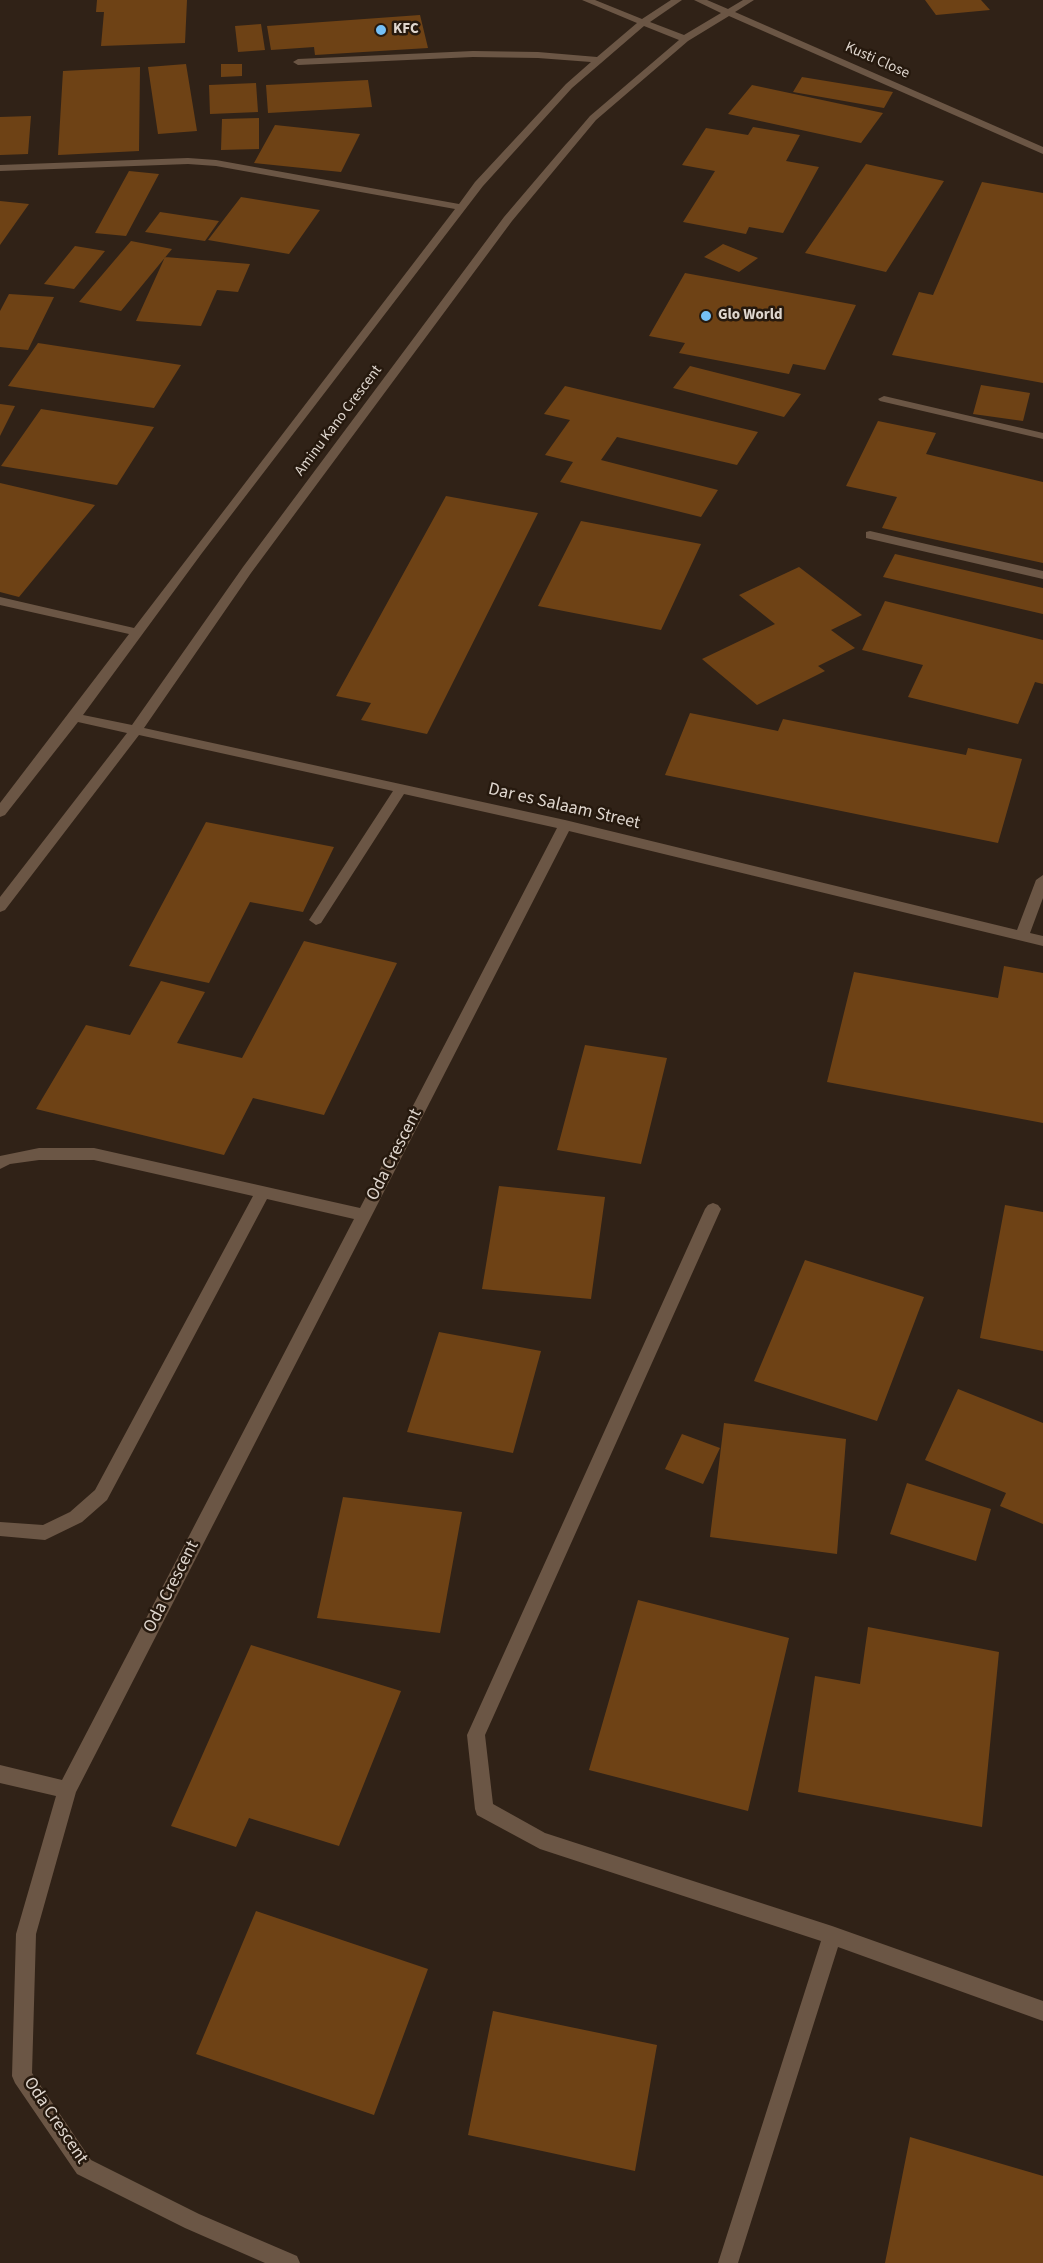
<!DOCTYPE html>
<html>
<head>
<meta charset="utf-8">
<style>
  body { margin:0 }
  canvas { display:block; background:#302217 }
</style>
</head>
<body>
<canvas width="1043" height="2263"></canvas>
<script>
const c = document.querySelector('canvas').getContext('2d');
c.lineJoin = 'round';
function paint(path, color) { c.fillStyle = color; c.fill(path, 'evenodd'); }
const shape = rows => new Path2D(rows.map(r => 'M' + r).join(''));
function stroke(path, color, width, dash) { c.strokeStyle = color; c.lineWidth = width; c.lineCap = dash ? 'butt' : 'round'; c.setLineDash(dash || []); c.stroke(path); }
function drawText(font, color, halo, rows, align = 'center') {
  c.font = font + ' "Source Sans 3",sans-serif'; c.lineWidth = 5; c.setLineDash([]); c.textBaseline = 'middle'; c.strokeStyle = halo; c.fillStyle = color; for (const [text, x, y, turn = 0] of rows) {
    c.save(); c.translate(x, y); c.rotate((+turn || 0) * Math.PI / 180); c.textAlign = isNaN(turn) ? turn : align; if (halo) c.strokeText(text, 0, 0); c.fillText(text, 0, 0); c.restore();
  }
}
paint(shape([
  [97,0,187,0,185,43,101,46,104,12,96,12],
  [925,0,981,0,990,10,936,15],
  [420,15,428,48,315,55,314,47,271,50,267,26],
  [261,24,265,50,238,52,235,26],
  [186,64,197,131,158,134,148,67],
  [221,64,242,64,242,76,221,77],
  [140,67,139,151,58,155,63,71],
  [802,77,893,92,884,108,793,92],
  [368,80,372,107,268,113,266,85],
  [256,83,258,112,210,114,209,85],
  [752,85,883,113,861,143,728,114],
  [31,116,28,154,0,155,0,117],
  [259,118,259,149,221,150,222,119],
  [275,125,360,134,341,172,254,163],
  [753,127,800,135,786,161,819,167,783,233,749,227,746,234,683,222,715,171,682,165,706,128,748,135],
  [866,164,944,181,886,272,805,253],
  [129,171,159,174,126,236,95,233],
  [982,182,1043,193,1043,383,892,355,919,292,933,295],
  [241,197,320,210,289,254,208,240],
  [0,201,29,204,0,245],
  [160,212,219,221,205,241,145,232],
  [131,241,172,249,121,311,79,302],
  [723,244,758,258,739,272,704,257],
  [75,246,105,251,74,289,44,284],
  [165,257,250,264,238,292,217,290,201,326,136,321],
  [685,273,856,305,825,370,793,364,789,374,679,353,685,343,649,336],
  [9,294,54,297,28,350,0,347,0,311],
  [38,343,181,365,154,408,8,386],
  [690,366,801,394,784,417,673,388],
  [981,385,1030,393,1023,421,973,414],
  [565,386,758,432,737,465,617,437,601,460,718,490,701,517,560,482,573,462,545,455,570,420,544,414],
  [0,404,15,406,0,436],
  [41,409,154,427,117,485,1,466],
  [878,421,936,433,926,454,1043,482,1043,563,882,528,897,497,846,486],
  [0,483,95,505,19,597,0,592],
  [446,496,538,513,427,734,361,720,371,703,336,696],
  [581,521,701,544,661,630,538,606],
  [895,554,1043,588,1043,614,883,577],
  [799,567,862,615,831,630,855,648,818,666,825,671,757,705,702,659,775,624,739,595],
  [885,601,1043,640,1043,684,1035,682,1018,724,908,697,923,665,862,650],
  [690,713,778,731,783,719,966,755,968,748,1022,759,998,843,665,775],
  [206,822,334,847,303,912,250,902,209,983,129,966],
  [304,941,397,963,324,1115,253,1098,224,1155,36,1109,86,1025,130,1035,161,981,205,992,177,1043,242,1058],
  [1004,966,1043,973,1043,1123,827,1082,854,972,998,998],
  [585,1045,667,1058,641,1164,557,1150],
  [499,1186,605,1197,591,1299,482,1289],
  [1005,1205,1043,1212,1043,1351,980,1338],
  [805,1260,924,1297,877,1421,754,1381],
  [439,1332,541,1351,513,1453,407,1432],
  [958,1389,1043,1423,1043,1524,1000,1506,1006,1493,925,1460],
  [724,1423,846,1439,837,1554,710,1537],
  [682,1434,720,1448,703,1484,665,1469],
  [907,1483,991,1509,976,1561,890,1534],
  [343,1497,462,1512,440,1633,317,1618],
  [638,1600,789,1638,748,1811,589,1770],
  [868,1627,999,1652,982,1827,798,1792,815,1676,860,1684],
  [251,1645,401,1691,339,1846,249,1818,236,1847,171,1826],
  [256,1911,428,1969,374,2115,196,2054],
  [493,2011,657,2045,635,2171,468,2135],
  [910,2137,1043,2176,1043,2263,885,2263]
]), '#6e4215');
paint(shape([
  [582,0,595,0,642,19,671,0,682,0,650,22,684,35,721,13,694,0,707,0,728,9,743,0,754,0,735,12,1043,147,1043,154,729,16,688,41,596,120,512,221,251,573,144,728,565,820,1017,930,1036,880,1043,875,1043,898,1030,933,1043,936,1043,946,569,831,76,1792,36,1934,32,2073,91,2160,199,2214,297,2256,300,2263,265,2263,185,2228,77,2174,15,2083,12,2076,16,1934,56,1796,0,1783,0,1765,62,1780,354,1219,267,1199,107,1500,82,1522,45,1540,0,1536,0,1522,43,1525,70,1512,95,1490,253,1196,94,1160,39,1160,10,1164,0,1169,0,1156,39,1148,94,1148,360,1208,557,828,404,794,321,923,316,925,309,920,393,791,139,735,5,910,0,912,0,897,127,733,78,722,5,815,0,817,0,803,129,634,0,605,0,597,134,628,455,209,216,166,188,164,0,171,0,165,188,158,216,160,459,204,475,182,566,84,591,62,538,58,473,57,298,65,293,62,298,59,473,51,538,52,597,57,637,23,582,0],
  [644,26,679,40,590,116,504,217,243,567,132,725,83,715,202,553,483,186,572,88,644,26],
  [884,396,1043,433,1043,439,880,401,878,399,884,396],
  [870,531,1043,571,1043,579,866,538,866,532,870,531],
  [713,1203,718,1205,721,1209,485,1735,493,1804,545,1833,832,1926,1043,2001,1043,2021,838,1947,738,2263,718,2263,821,1941,540,1849,477,1815,475,1809,467,1735,705,1209,708,1205,713,1203]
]), '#6b5645');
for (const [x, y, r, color] of [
  [381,30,6,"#75c0f6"],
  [706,316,6,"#75c0f6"]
]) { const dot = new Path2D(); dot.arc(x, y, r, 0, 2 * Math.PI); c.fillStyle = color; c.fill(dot); stroke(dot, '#26190e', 2); }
drawText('bold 15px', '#dfd6ce', '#26190e', [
  ["KFC",393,30],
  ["Glo World",718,316]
], 'left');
drawText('15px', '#dfd6ce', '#26190e', [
  ["Kusti Close",877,61,24],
  ["Aminu Kano Crescent",339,421,-53]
]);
drawText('18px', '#dfd6ce', '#26190e', [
  ["Dar es Salaam Street",564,807,13],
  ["Oda Crescent",395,1155,-63],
  ["Oda Crescent",172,1587,-63],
  ["Oda Crescent",55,2121,56]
]);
</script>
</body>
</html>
